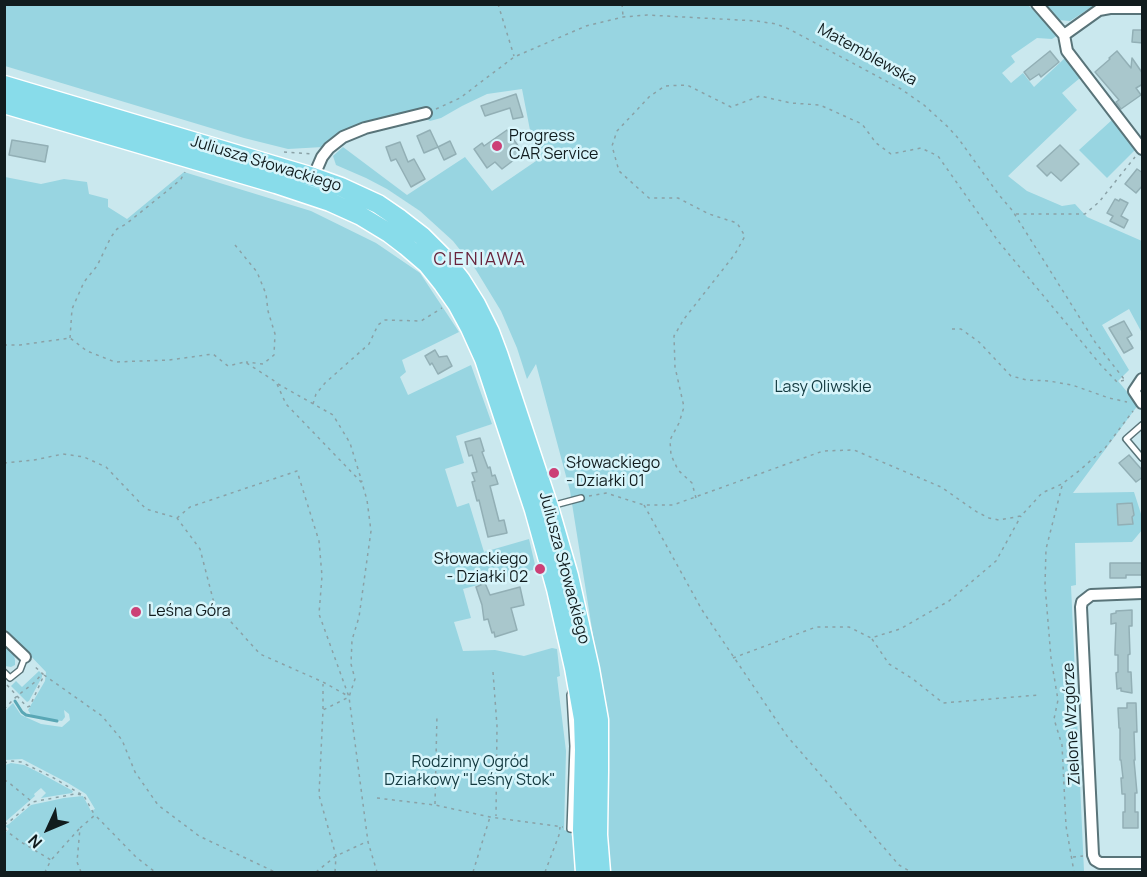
<!DOCTYPE html>
<html>
<head>
<meta charset="utf-8">
<style>
  body { margin:0 }
  #map { position:relative; width:1147px; height:877px; overflow:hidden; background:#cae8ee; font-family:Manrope,sans-serif }
  canvas { display:block }
  .frame { position:absolute; inset:0; border:6px solid #111c1e; pointer-events:none }
  .north { position:absolute; left:18px; top:799px; width:60px; height:60px; -webkit-text-stroke:4px #d7f5fb; paint-order:stroke; rotate:226deg; font-size:16px; font-weight:700; line-height:24px; text-align:center; color:#111c1e }
  .north::after { content:''; display:block; margin:auto; width:21px; height:27px; background:#111c1e; clip-path:polygon(50% 0,100% 100%,50% 72%,0 100%) }
</style>
</head>
<body>
<div id="map">
<canvas width="1147" height="877"></canvas>
<div class="frame"></div>
<div class="north">N</div>
</div>
<script>
const c = document.querySelector('canvas').getContext('2d');
c.lineJoin = 'round';
function paint(path, color) { c.fillStyle = color; c.fill(path, 'evenodd'); }
const shape = rows => new Path2D(rows.map(r => 'M' + r).join(''));
function stroke(path, color, width, dash) { c.strokeStyle = color; c.lineWidth = width; c.lineCap = dash ? 'butt' : 'round'; c.setLineDash(dash || []); c.stroke(path); }
function drawText(font, color, halo, rows, align = 'center') {
  c.font = font + ' Manrope,sans-serif'; c.lineWidth = 5; c.setLineDash([]); c.textBaseline = 'middle'; c.strokeStyle = halo; c.fillStyle = color; for (const [text, x, y, turn = 0] of rows) {
    c.save(); c.translate(x, y); c.rotate((+turn || 0) * Math.PI / 180); c.textAlign = isNaN(turn) ? turn : align; if (halo) c.strokeText(text, 0, 0); c.fillText(text, 0, 0); c.restore();
  }
}
paint(shape([
  [4,5,1028,5,1058,35,1052,39,1037,38,1011,56,1015,62,1002,73,1011,83,1023,73,1034,87,1065,58,1080,78,1062,93,1077,110,1008,176,1027,191,1062,206,1075,204,1087,217,1142,241,1142,333,1129,309,1102,325,1129,370,1118,381,1138,405,1073,493,1134,492,1142,517,1142,530,1132,542,1075,543,1076,585,1071,586,1084,871,1142,872,607,872,606,863,607,723,570,491,536,364,527,379,517,348,501,311,476,270,453,241,420,211,387,189,366,178,336,165,333,156,343,147,407,195,465,157,492,191,536,161,522,89,487,94,462,106,441,118,430,121,416,113,323,147,288,149,244,138,5,66],
  [1046,5,1095,5,1070,21,1058,20],
  [1113,119,1136,149,1107,178,1079,150],
  [184,172,311,211,376,243,420,273,459,332,402,360,406,372,400,377,408,395,471,365,492,424,456,436,464,463,445,469,457,507,469,503,484,552,529,539,536,569,463,589,471,618,454,622,463,651,495,650,524,656,552,648,557,649,560,676,557,677,566,751,564,830,571,832,573,841,575,872,5,872,4,832,6,832,9,829,5,826,9,824,31,805,64,798,83,796,91,811,95,809,86,794,68,783,22,759,5,760,5,711,13,703,21,715,41,724,62,727,70,720,69,714,64,710,65,717,62,721,45,719,31,715,28,710,45,681,46,672,5,629,5,177,41,184,64,179,87,182,89,194,108,199,108,207,127,219],
  [4,645,14,655,15,660,15,665,11,667,5,666,5,664],
  [39,671,42,674,42,677,29,701,27,702,11,686,16,681,22,687],
  [11,763,24,765,40,773,73,791,72,793,41,798,46,793,41,788,34,794,35,796,5,822,5,765]
]), '#98d5e1');
stroke(shape([
  [15,701,22,712,26,715,57,721]
]), '#59a7b5', 3);
const building = shape([
  [1133,30,1143,30,1143,43,1132,42,1133,30],
  [1050,51,1059,62,1041,77,1039,74,1030,80,1024,72,1050,51],
  [1117,51,1131,68,1132,58,1143,74,1143,84,1136,88,1141,95,1121,109,1116,102,1119,100,1095,72,1110,59,1109,58,1117,51],
  [516,94,523,117,513,119,510,108,485,116,481,106,516,94],
  [430,130,438,147,424,153,417,136,430,130],
  [507,130,523,153,502,169,495,162,487,168,474,149,482,143,484,146,507,130],
  [12,140,48,146,45,162,9,155,12,140],
  [450,141,456,154,444,160,438,147,450,141],
  [400,142,408,162,414,159,425,179,411,187,396,159,391,161,386,147,400,142],
  [1060,145,1079,164,1061,181,1051,172,1047,176,1037,166,1060,145],
  [1137,169,1143,173,1143,185,1136,193,1125,184,1137,169],
  [1115,199,1119,201,1120,199,1128,203,1121,216,1128,220,1124,228,1110,221,1113,216,1107,213,1115,199],
  [1124,321,1132,335,1127,338,1133,348,1124,353,1109,328,1124,321],
  [435,350,439,357,447,356,452,366,438,374,432,363,430,365,425,356,435,350],
  [480,438,484,451,482,452,488,468,490,467,492,476,495,475,498,484,490,486,499,521,504,520,507,533,488,537,479,500,477,501,472,482,475,481,472,473,477,472,472,455,469,456,465,442,480,438],
  [1129,455,1143,471,1143,477,1136,482,1119,463,1129,455],
  [1132,503,1134,515,1132,517,1133,524,1118,525,1117,504,1132,503],
  [1110,563,1143,563,1143,575,1126,575,1126,578,1110,578,1110,563],
  [485,583,490,595,520,587,524,605,511,608,517,630,495,637,494,632,492,633,488,619,484,620,482,605,476,587,485,583],
  [1132,610,1132,626,1129,626,1130,654,1128,655,1128,672,1131,672,1132,693,1121,691,1121,688,1117,689,1116,673,1118,672,1118,655,1115,655,1115,650,1116,623,1111,624,1111,614,1116,613,1116,611,1132,610],
  [1127,703,1136,703,1137,732,1134,732,1135,760,1134,760,1137,793,1135,793,1135,812,1138,812,1138,828,1123,828,1123,812,1125,812,1125,794,1122,794,1121,778,1123,778,1121,760,1120,760,1120,728,1119,728,1118,708,1127,708,1127,703]
]);
paint(building, '#a9c7cc');
stroke(building, '#92afb5', 1.5);
const service = shape([
  [1142,425,1126,439,1142,458],
  [551,506,581,498],
  [4,672,10,678,20,670,25,657],
  [572,690,570,695,573,746,570,829,578,830]
]);
const minor = shape([
  [1037,4,1064,35,1067,51,1142,149],
  [1064,35,1099,10,1110,8,1142,8],
  [312,180,322,157,329,148,343,137,365,128,426,113],
  [1142,379,1134,391,1142,403],
  [1142,593,1091,595,1082,602,1081,607,1093,855,1095,860,1100,863,1142,863],
  [4,637,25,657]
]);
const primary = shape([
  [4,85,313,177,341,187,378,204,400,219,422,236,443,257,461,280,476,304,490,332,499,356,549,507,569,576,590,669,599,720,599,771,598,835,601,872],
  [4,104,276,184,330,202,361,216,389,233,406,246,427,264,443,284,457,304,470,328,484,359,534,510,556,589,574,668,583,719,584,750,582,830,585,872]
]);
stroke(service, '#597479', 8);
stroke(minor, '#597479', 14);
stroke(primary, '#fff', 21);
stroke(shape([
  [498,4,514,56],
  [622,4,623,16],
  [436,109,460,98,514,57,586,26,623,17,647,15,757,21,776,24,789,29,901,89,924,105,948,127,958,138,999,195,1012,210,1095,342,1124,379],
  [284,152,312,154],
  [1016,214,1085,214,1099,202,1135,157],
  [235,245,257,272,266,294,268,311,275,334,274,355,263,364,246,362],
  [952,329,961,329,979,342,1011,376,1027,380,1049,381,1072,385,1109,398,1127,402],
  [70,338,72,309,84,282,97,266,111,237,117,229,126,224,172,187,181,179,185,172],
  [4,345,20,345,70,338,87,351,115,362,169,360,213,354,228,366,245,362,276,382,286,404,362,483,367,500,371,531,359,617,352,640,351,664,355,679,349,697,323,710,319,795,336,856,335,872],
  [278,384,333,415,350,443,362,482],
  [313,404,316,394,325,383,369,344,378,325,385,320,421,321,442,308],
  [4,463,34,460,63,454,84,457,106,467,146,509,177,518,200,549,214,603,260,654,323,682,348,696],
  [1062,486,1046,549,1045,585,1051,658,1058,700,1054,719,1062,745,1066,826,1074,872],
  [589,496,606,493,644,505,673,505,823,451,854,450,941,487,977,512,989,518,999,520,1021,516,1042,493,1062,484,1080,470,1105,448,1133,411],
  [696,498,692,483,678,470,671,455,670,440,679,423,684,407,675,367,674,336,684,319,735,254,745,236,737,223,709,214,678,198,649,198,619,171,612,146,617,131,650,96,665,86,687,85,731,107,760,96,791,103,820,105,862,124,876,143,891,154,921,148,938,156,998,241,1100,364,1117,382,1125,380],
  [644,505,702,610,787,736,899,865,911,872],
  [177,518,190,507,297,471,319,541,322,576,319,614,349,697,368,842,377,872],
  [872,639,889,664,913,679,943,703,1039,695],
  [733,658,816,627,849,627,871,638,900,629,949,601,996,561,1021,516],
  [493,672,497,726,496,816],
  [44,675,102,716,122,740,135,772,158,805,199,836,275,872],
  [7,685,27,707,30,706,44,675,33,665],
  [4,709,17,696,35,682,41,675],
  [323,709,323,684],
  [4,763,11,761,21,762,52,777,84,796,94,814],
  [4,781,7,781,31,801],
  [377,798,435,805,490,817,563,827],
  [435,804,437,714],
  [4,824,9,822,32,802,75,794,84,795],
  [4,829,21,842,51,860,45,872],
  [1073,857,1083,856],
  [52,859,79,829],
  [81,872,77,862,80,828,95,815,136,857,155,872],
  [316,872,336,856,366,842],
  [473,872,490,817],
  [545,872,559,835,560,827]
]), '#8aa1a6', 1.5, [3, 4.5]);
stroke(service, '#fff', 5);
stroke(minor, '#fff', 10);
stroke(primary, '#88dcea', 18);
for (const [x, y, r, color] of [
  [497,146,6,"#cc4076"],
  [554,473,6,"#cc4076"],
  [540,569,6,"#cc4076"],
  [136,612,6,"#cc4076"]
]) { const dot = new Path2D(); dot.arc(x, y, r, 0, 2 * Math.PI); c.fillStyle = color; c.fill(dot); stroke(dot, '#d7f5fb', 2); }
drawText('16px', '#111c1e', '#d7f5fb', [
  ["Matemblewska",867,55,29],
  ["Juliusza Słowackiego",266,164,17],
  ["Juliusza Słowackiego",564,568,75],
  ["Zielone Wzgórze",1072,724,-93]
]);
drawText('16px', '#111c1e', '#d7f5fb', [
  ["Progress",509,137],
  ["CAR Service",509,155],
  ["Słowackiego",566,464],
  ["- Działki 01",566,482],
  ["Słowackiego",528,560,"right"],
  ["- Działki 02",528,578,"right"],
  ["Leśna Góra",148,612]
], 'left');
drawText('16px', '#12383e', '#d7f5fb', [
  ["Lasy Oliwskie",823,388],
  ["Rodzinny Ogród",470,763],
  ["Działkowy \"Leśny Stok\"",470,781]
]);
c.letterSpacing = '1.5px';
drawText('18px', '#69253d', '#d7f5fb', [
  ["CIENIAWA",480,260]
]);
c.letterSpacing = '0px';
</script>
</body>
</html>
